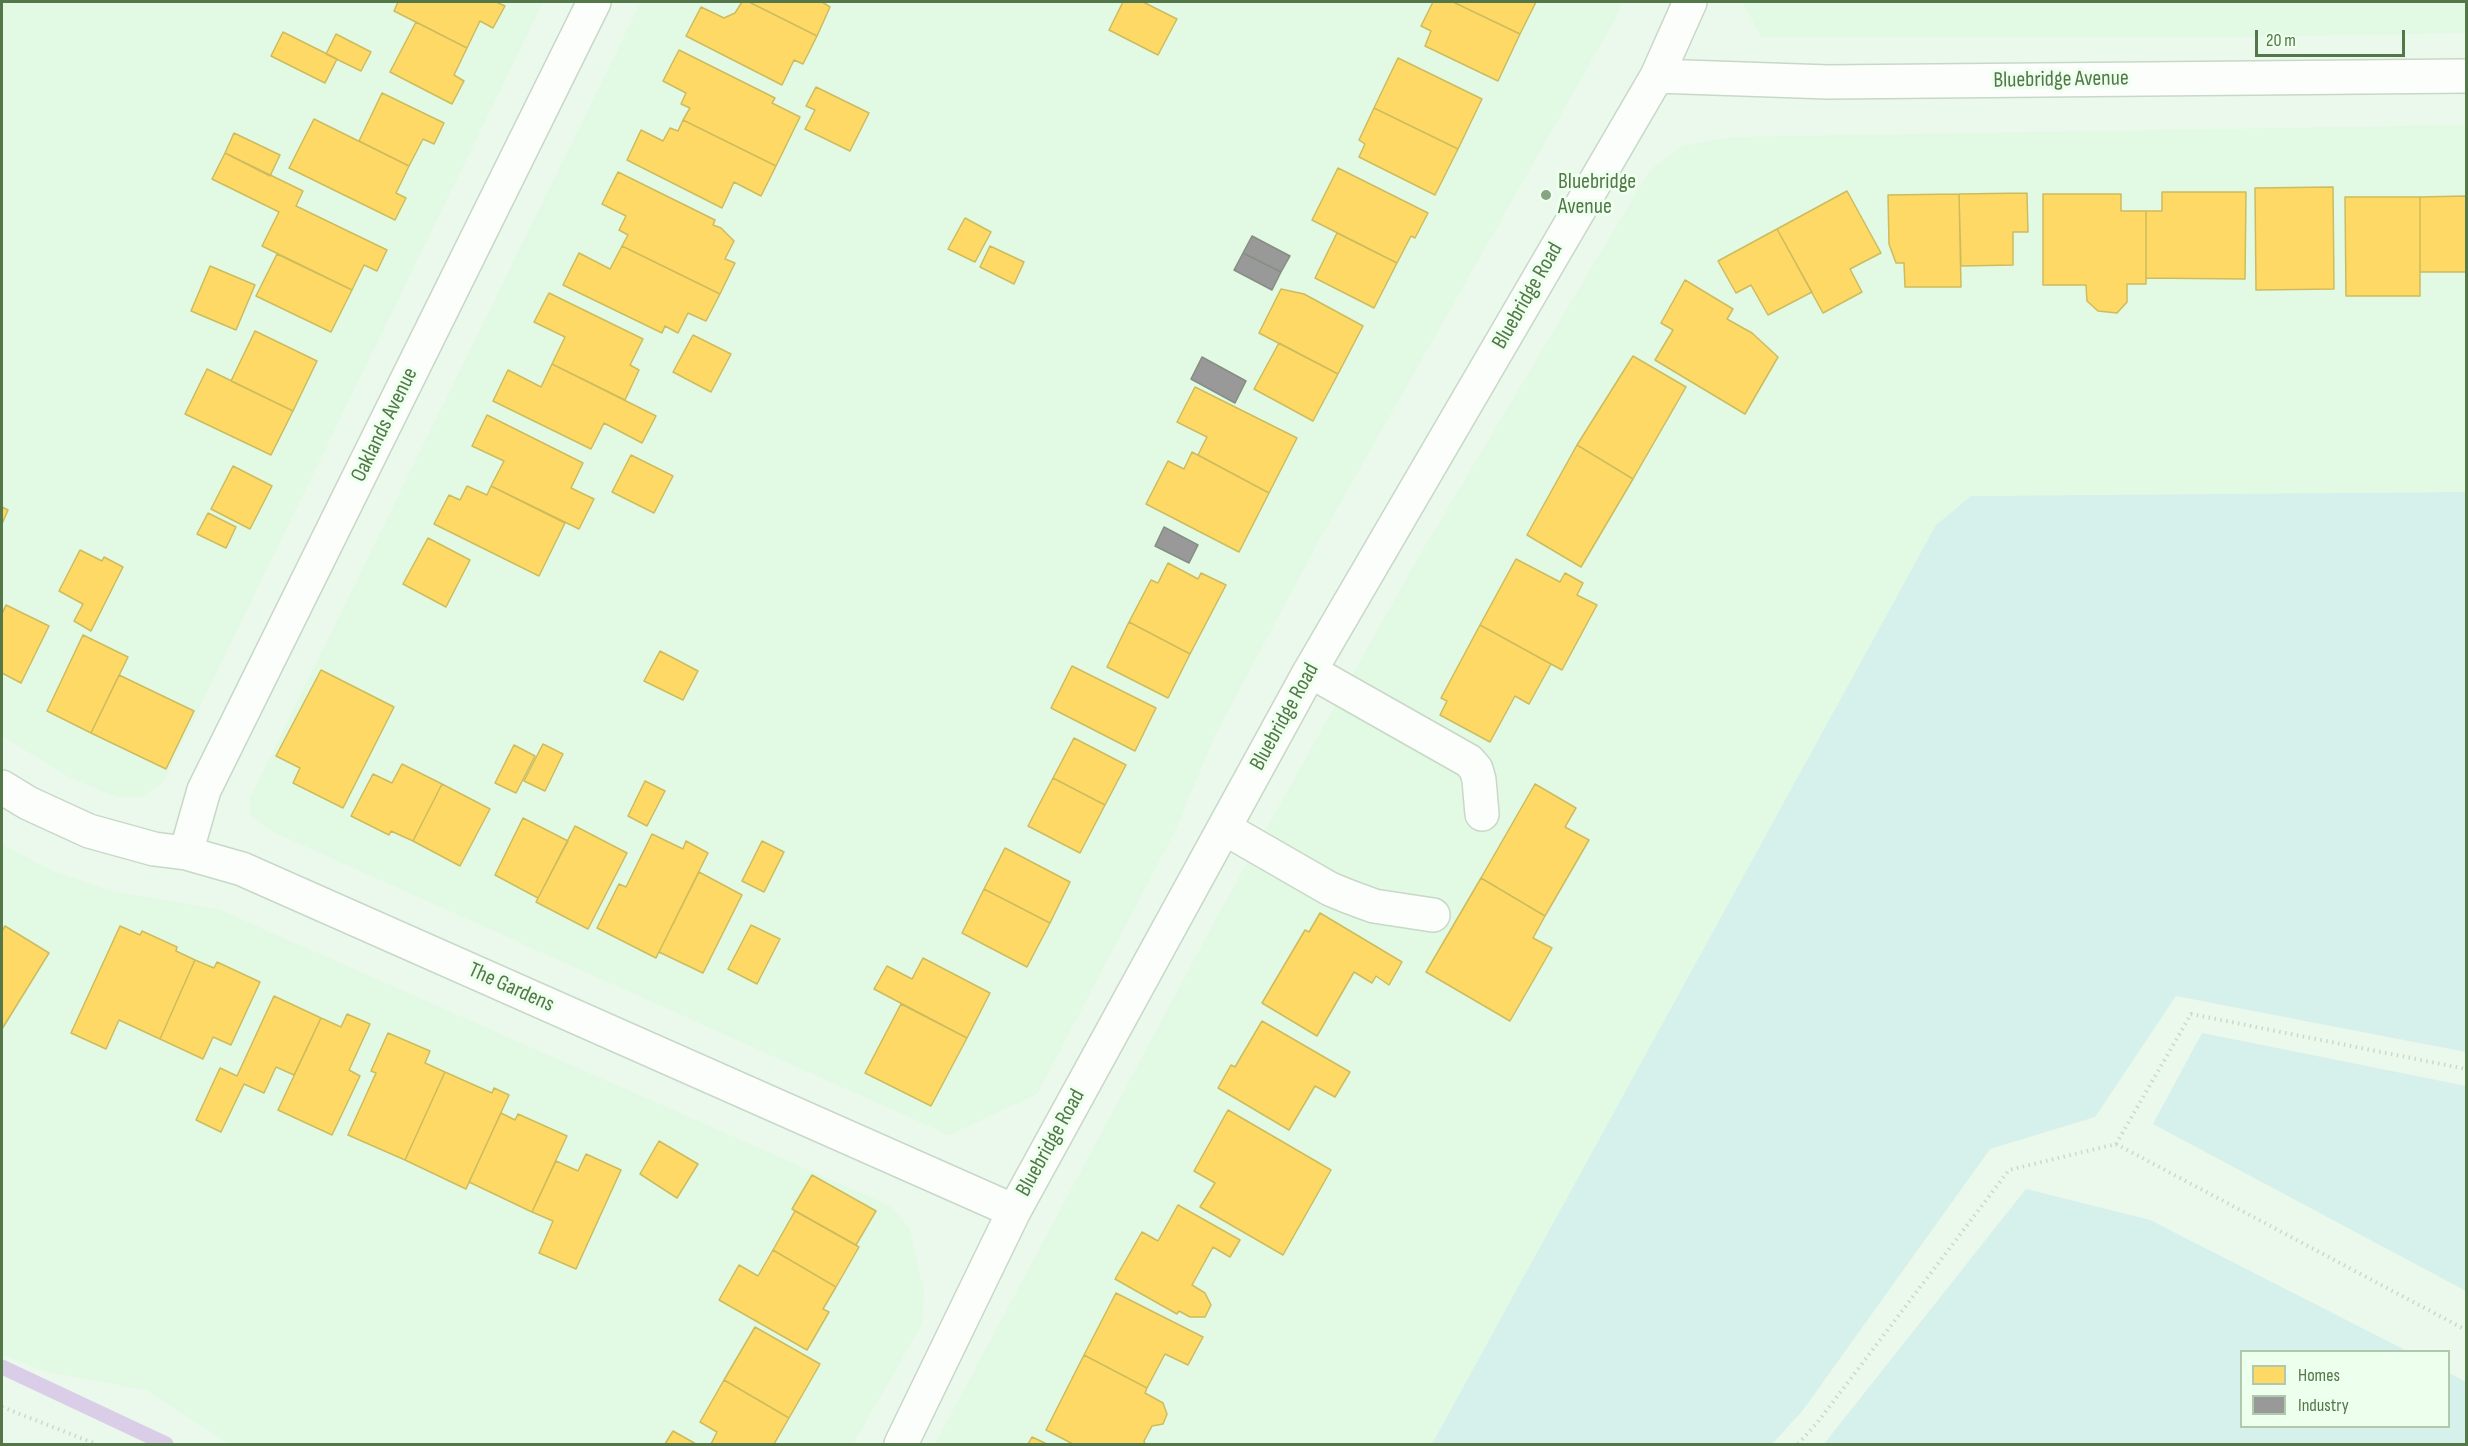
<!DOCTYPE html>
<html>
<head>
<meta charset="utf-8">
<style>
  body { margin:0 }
  #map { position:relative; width:2468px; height:1446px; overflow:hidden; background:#ebf8ec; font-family:"Sofia Sans Condensed",sans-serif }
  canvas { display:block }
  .frame { position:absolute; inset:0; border:3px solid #54774a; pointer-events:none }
  .legend { position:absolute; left:2240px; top:1350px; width:210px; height:78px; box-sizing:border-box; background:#edffed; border:2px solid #b0c9ac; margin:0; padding:8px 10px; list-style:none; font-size:18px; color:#54774a }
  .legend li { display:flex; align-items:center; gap:12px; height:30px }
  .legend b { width:30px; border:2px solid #b0c9ac }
  .scale { position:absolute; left:2255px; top:30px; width:150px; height:27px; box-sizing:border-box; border:3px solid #54774a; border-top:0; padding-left:8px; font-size:18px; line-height:21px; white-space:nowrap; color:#54774a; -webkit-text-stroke:4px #edffed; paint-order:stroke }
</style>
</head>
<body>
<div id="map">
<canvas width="2468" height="1446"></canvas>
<div class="frame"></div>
<ul class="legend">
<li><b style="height:16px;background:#ffd966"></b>Homes</li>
<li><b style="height:16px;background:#999"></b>Industry</li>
</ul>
<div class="scale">20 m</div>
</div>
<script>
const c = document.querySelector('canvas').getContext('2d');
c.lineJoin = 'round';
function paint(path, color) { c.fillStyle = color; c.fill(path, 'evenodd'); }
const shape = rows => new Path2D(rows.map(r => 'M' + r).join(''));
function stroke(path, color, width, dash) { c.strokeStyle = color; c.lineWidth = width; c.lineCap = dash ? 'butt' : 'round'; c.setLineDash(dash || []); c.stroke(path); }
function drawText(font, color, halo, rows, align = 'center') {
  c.font = font + ' "Sofia Sans Condensed",sans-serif'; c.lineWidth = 6; c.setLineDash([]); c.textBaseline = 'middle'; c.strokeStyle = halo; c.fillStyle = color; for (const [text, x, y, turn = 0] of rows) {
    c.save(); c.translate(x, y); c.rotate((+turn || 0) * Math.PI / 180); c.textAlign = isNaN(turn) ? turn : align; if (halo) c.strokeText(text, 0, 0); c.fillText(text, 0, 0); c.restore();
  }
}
paint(shape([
  [2,2,543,2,163,782,142,797,117,797,71,778,2,736],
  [641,2,1622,2,1614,21,1322,535,1215,735,1176,829,1037,1094,949,1135,269,830,250,815,250,798],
  [1745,2,2466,2,2466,33,2233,37,1762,37,1744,6],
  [2466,125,2466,492,1971,496,1936,525,1432,1444,935,1444,1216,919,1414,565,1650,170,1683,146,1733,137],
  [2,845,55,872,108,890,220,910,890,1206,909,1227,924,1293,922,1324,853,1444,230,1444,146,1390,48,1372,2,1355]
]), '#e2f9e3');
paint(shape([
  [2466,492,2466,1052,2176,996,2095,1117,1990,1149,1803,1410,1772,1444,1432,1444,1936,525,1971,496],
  [2202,1033,2466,1086,2466,1291,2153,1124],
  [2026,1189,2150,1220,2407,1351,2242,1352,2242,1426,2448,1426,2449,1373,2466,1382,2466,1444,1824,1444]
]), '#d6f0eb');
const homes = shape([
  [398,2,496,2,505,6,493,28,480,21,467,48,394,11,398,2],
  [742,2,749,2,817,36,803,64,794,60,782,85,686,36,701,7,724,18,735,13,742,2],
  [749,2,822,2,830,7,817,36,749,2],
  [1123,2,1143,2,1177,19,1158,55,1109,30,1123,2],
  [1433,2,1453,2,1520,34,1498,81,1425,46,1431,31,1421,26,1433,2],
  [1453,2,1536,2,1520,34,1453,2],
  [416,22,467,48,454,75,464,81,452,104,390,72,416,22],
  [283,32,337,59,325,83,271,56,283,32],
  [336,34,371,52,361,71,326,54,336,34],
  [679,50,775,98,772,103,800,117,776,166,683,120,690,108,681,104,686,93,663,81,679,50],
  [1398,58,1482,99,1458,149,1374,108,1398,58],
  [816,87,869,113,850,151,805,129,815,110,806,106,816,87],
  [382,93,444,123,434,144,423,139,409,166,359,141,382,93],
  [1374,108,1458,149,1435,195,1359,157,1365,144,1359,140,1374,108],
  [314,119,409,166,396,193,406,198,395,220,289,168,314,119],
  [683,120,776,166,761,196,734,182,722,208,627,160,641,130,663,141,670,128,678,131,683,120],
  [234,133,280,155,270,176,225,153,234,133],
  [225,153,303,191,296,206,387,250,377,271,364,265,352,290,262,246,279,212,212,179,225,153],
  [1338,168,1428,213,1415,238,1411,236,1397,263,1312,220,1338,168],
  [618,172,715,220,713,225,721,228,734,241,725,259,735,263,720,294,622,246,628,235,619,230,626,216,602,204,618,172],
  [2333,187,2334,289,2256,290,2255,188,2333,187],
  [1847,191,1881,253,1850,269,1862,292,1823,313,1777,229,1847,191],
  [2162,192,2246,192,2245,279,2146,278,2146,211,2162,211,2162,192],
  [2027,193,2028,232,2013,232,2013,265,1961,266,1959,194,2027,193],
  [1959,194,1961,287,1905,287,1904,263,1896,263,1889,244,1888,195,1959,194],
  [2043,194,2121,194,2121,211,2146,211,2146,284,2127,284,2127,302,2117,313,2098,311,2087,301,2086,285,2043,285,2043,194],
  [2466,196,2466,272,2420,272,2420,197,2466,196],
  [2345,197,2420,197,2420,296,2346,296,2345,197],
  [965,218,991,232,975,262,948,249,965,218],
  [1777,229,1812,292,1768,315,1751,285,1736,293,1718,261,1777,229],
  [1337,233,1397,263,1374,308,1315,278,1337,233],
  [622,246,720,294,706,321,688,313,678,333,665,326,662,333,563,285,579,253,610,269,622,246],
  [990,246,1024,262,1014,284,980,267,990,246],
  [277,254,352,290,331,332,256,296,277,254],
  [210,266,255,285,236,330,191,311,210,266],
  [1685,280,1733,309,1727,319,1752,333,1778,357,1745,414,1655,360,1673,330,1661,323,1685,280],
  [1281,289,1304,294,1363,326,1338,374,1259,333,1281,289],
  [549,293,643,339,630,365,639,370,625,400,552,364,565,337,534,322,549,293],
  [255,331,317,361,293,411,231,381,255,331],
  [693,335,731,354,711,392,673,372,693,335],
  [1279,343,1338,374,1313,421,1254,389,1279,343],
  [1633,356,1686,387,1633,479,1577,445,1633,356],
  [552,364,656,416,642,443,604,423,591,449,493,401,508,370,541,387,552,364],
  [207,369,293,411,271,455,185,414,207,369],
  [1195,387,1297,438,1269,493,1198,455,1207,437,1177,422,1195,387],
  [487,415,583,463,571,488,594,499,579,529,491,486,504,461,472,446,487,415],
  [1577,445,1633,479,1581,567,1527,535,1577,445],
  [1192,452,1269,493,1239,552,1146,504,1168,461,1184,469,1192,452],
  [631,455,673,476,654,513,612,492,631,455],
  [233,466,272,486,250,529,211,509,233,466],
  [467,486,487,495,491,486,565,523,539,576,434,524,449,495,460,500,467,486],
  [2,507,8,510,2,524,2,507],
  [208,513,236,527,226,548,197,534,208,513],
  [428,538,470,560,446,607,403,584,428,538],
  [80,550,102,561,104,557,123,567,91,631,74,621,83,604,59,591,80,550],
  [1516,559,1560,582,1565,573,1583,583,1577,595,1597,605,1562,670,1480,625,1516,559],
  [1168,563,1198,579,1201,573,1226,585,1190,654,1129,622,1151,580,1158,583,1168,563],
  [6,605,49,626,21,683,2,673,2,614,6,605],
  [1129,622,1190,654,1168,698,1107,667,1129,622],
  [1480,625,1551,664,1529,704,1515,696,1490,742,1440,715,1447,701,1441,698,1480,625],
  [83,635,128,657,91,733,47,711,83,635],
  [660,651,698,671,683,700,644,681,660,651],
  [1072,666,1156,708,1135,751,1051,708,1072,666],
  [321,670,394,707,343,808,293,783,300,768,276,756,321,670],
  [119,675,194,711,166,769,91,733,119,675],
  [1074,738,1126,765,1105,805,1053,778,1074,738],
  [543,744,563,754,545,791,524,781,543,744],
  [514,745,535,756,516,793,495,783,514,745],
  [402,764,442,784,413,841,391,831,389,835,351,816,373,774,392,783,402,764],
  [1053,778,1105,805,1080,853,1028,826,1053,778],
  [645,781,665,791,647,826,628,816,645,781],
  [442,784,490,809,460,866,413,841,442,784],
  [1535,784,1576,808,1565,827,1589,840,1545,916,1481,878,1535,784],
  [523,818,568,841,538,898,495,875,523,818],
  [575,826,627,853,588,929,536,902,575,826],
  [652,834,683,849,686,841,708,853,656,958,597,928,619,884,626,887,652,834],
  [762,841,784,852,764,892,742,881,762,841],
  [1005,848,1070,882,1050,923,984,889,1005,848],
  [699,872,742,895,703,973,659,952,699,872],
  [1481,878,1545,916,1533,938,1552,948,1510,1021,1426,972,1481,878],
  [984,889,1050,923,1027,967,962,933,984,889],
  [1320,913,1402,962,1389,985,1376,976,1372,983,1354,972,1317,1036,1262,1003,1305,930,1309,932,1320,913],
  [751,925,780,939,757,984,728,969,751,925],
  [5,926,49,953,2,1029,2,931,5,926],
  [120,926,140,935,142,931,177,947,176,951,195,960,160,1039,119,1020,106,1049,71,1033,120,926],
  [923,958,990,993,967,1038,874,989,887,966,912,979,923,958],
  [195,960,214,968,217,962,260,982,231,1045,213,1037,203,1059,160,1039,195,960],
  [274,996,321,1018,294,1075,276,1067,264,1093,244,1084,221,1132,196,1120,220,1068,237,1076,274,996],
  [901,1004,967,1038,931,1106,865,1073,901,1004],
  [347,1014,370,1024,349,1070,360,1076,332,1135,278,1110,321,1018,341,1027,347,1014],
  [1262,1021,1350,1072,1335,1097,1315,1086,1289,1130,1218,1088,1231,1065,1235,1067,1262,1021],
  [388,1033,430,1051,425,1063,445,1072,405,1160,348,1135,376,1073,371,1071,388,1033],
  [445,1072,492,1093,494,1088,509,1095,466,1189,405,1160,445,1072],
  [1228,1110,1331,1170,1283,1255,1200,1207,1215,1183,1194,1171,1228,1110],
  [501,1113,515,1120,518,1114,567,1136,532,1212,469,1182,501,1113],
  [659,1141,698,1164,677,1198,640,1174,659,1141],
  [586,1154,621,1170,576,1269,539,1253,553,1221,532,1212,556,1161,578,1171,586,1154],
  [812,1175,876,1211,856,1245,792,1209,812,1175],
  [1178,1205,1240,1240,1230,1257,1213,1247,1192,1285,1205,1293,1211,1305,1205,1317,1190,1317,1179,1311,1177,1314,1115,1279,1142,1232,1158,1241,1178,1205],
  [795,1211,859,1247,836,1287,773,1250,795,1211],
  [773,1250,836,1287,823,1309,829,1312,807,1350,719,1300,739,1265,758,1276,773,1250],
  [1116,1293,1203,1337,1188,1365,1165,1354,1147,1388,1084,1355,1116,1293],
  [755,1327,820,1364,789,1418,724,1380,755,1327],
  [1084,1355,1147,1388,1145,1393,1163,1403,1167,1414,1163,1424,1152,1426,1144,1441,1145,1444,1073,1444,1046,1430,1084,1355],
  [724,1380,789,1418,774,1444,711,1444,717,1432,700,1422,724,1380],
  [673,1431,696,1444,665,1444,673,1431],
  [1032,1437,1047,1444,1028,1444,1032,1437]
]);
paint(homes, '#ffd966');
stroke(homes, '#ccbc5e', 1.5);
const industry = shape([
  [1252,236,1290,256,1281,272,1243,253,1252,236],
  [1243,253,1281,272,1272,290,1234,270,1243,253],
  [1202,357,1246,381,1235,403,1191,379,1202,357],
  [1164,527,1198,545,1189,563,1155,546,1164,527]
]);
paint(industry, '#999');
stroke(industry, '#848f81', 1.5);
stroke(shape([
  [2,1367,166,1444]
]), '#dacde8', 15);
const minor = shape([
  [1657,76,1828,82,2466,76],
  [1310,671,1469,761,1476,769,1479,780,1482,814],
  [2,787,28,803,89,831,154,849,186,853,242,869,1014,1211],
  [1224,828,1330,889,1347,896,1374,906,1433,915],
  [186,853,204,790,594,2],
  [901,1444,1014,1211,1310,671,1657,76,1690,2]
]);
stroke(minor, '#c8d8c6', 36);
stroke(shape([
  [2116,1144,2466,1330],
  [2,1407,96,1444],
  [1798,1444,1817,1423,2009,1170,2116,1144,2191,1014,2466,1069]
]), '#cdd8cb', 4, [1.5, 4.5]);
stroke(minor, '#fcfefc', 33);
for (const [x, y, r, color] of [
  [1546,195,6,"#89a483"]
]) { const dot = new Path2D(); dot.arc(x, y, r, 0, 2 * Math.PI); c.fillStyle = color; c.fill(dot); stroke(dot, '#edffed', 2); }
drawText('22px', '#54774a', '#edffed', [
  ["Bluebridge Avenue",2061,80,-1],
  ["Bluebridge Road",1528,296,-60],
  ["Oaklands Avenue",385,425,-64],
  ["Bluebridge Road",1285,717,-61],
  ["The Gardens",511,988,24],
  ["Bluebridge Road",1051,1143,-61]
]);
drawText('22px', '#54774a', '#edffed', [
  ["Bluebridge",1558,182],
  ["Avenue",1558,207]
], 'left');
</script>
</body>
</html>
